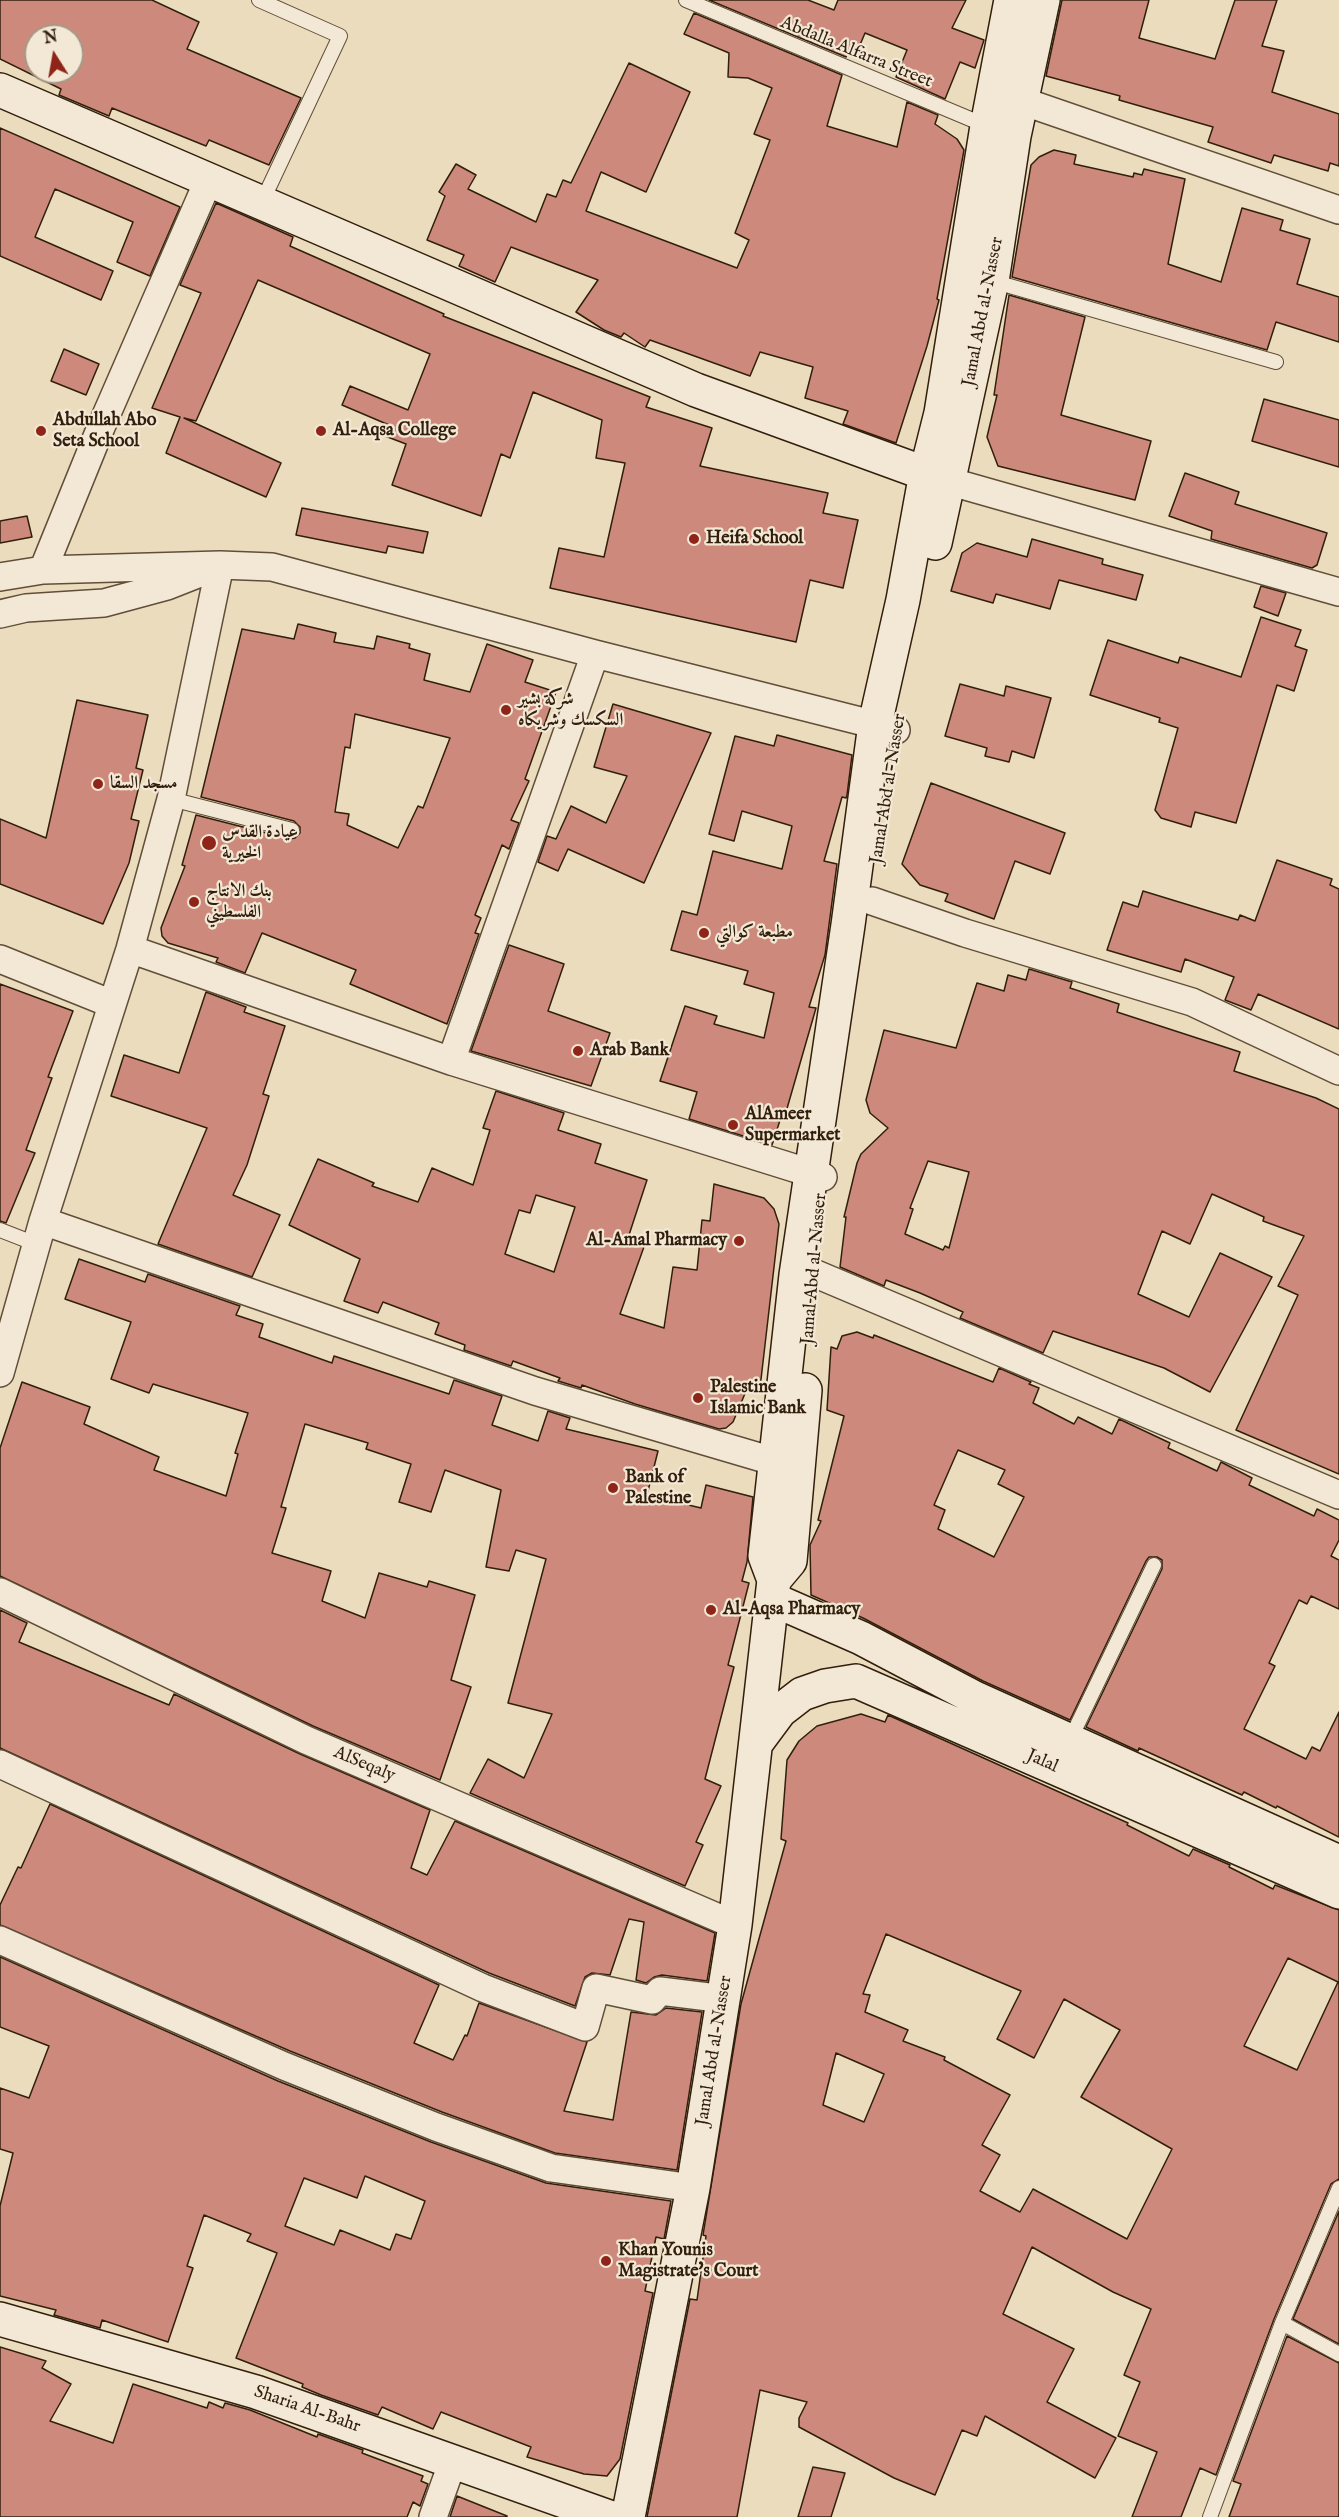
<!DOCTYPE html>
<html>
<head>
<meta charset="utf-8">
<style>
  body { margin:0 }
  #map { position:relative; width:1339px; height:2517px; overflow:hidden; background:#ebdcbe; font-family:"IM FELL English",serif }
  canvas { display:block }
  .north { position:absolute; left:24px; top:24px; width:60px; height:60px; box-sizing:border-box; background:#f2e8d5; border:2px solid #a59885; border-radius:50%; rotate:349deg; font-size:16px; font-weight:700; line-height:24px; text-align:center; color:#311f0c }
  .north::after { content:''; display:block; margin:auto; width:21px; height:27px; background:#8f2418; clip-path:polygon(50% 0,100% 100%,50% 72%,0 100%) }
</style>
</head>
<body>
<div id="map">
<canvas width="1339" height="2517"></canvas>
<div class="north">N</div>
</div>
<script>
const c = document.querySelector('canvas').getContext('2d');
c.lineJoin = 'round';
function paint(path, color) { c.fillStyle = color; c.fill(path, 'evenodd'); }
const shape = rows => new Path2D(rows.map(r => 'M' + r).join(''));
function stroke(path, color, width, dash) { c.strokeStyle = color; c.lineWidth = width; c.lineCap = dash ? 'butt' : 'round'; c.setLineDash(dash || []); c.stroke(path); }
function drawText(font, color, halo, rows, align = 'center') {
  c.font = font + ' "IM FELL English",Amiri,serif'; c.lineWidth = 4.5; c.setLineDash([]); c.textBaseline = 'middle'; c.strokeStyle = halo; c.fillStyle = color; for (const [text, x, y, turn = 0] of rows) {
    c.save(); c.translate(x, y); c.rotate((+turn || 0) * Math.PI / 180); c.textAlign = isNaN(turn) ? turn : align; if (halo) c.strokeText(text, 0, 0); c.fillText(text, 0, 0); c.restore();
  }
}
const building = shape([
  [0,0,152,0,199,22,187,49,301,98,269,165,209,140,206,146,112,108,109,116,59,95,61,89,0,59,0,0],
  [36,36,72,36,72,72,36,72,36,36],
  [709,0,808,0,834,10,838,0,966,0,952,28,984,40,975,68,960,62,945,99,896,77,907,50,865,33,857,52,849,48,846,57,709,0],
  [1062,0,1149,0,1139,38,1215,59,1235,0,1277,0,1262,46,1284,51,1272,92,1339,114,1339,166,1330,163,1328,171,1274,155,1271,163,1208,142,1213,127,1119,100,1120,96,1046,76,1062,0],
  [694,13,842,75,827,126,897,147,907,102,938,115,935,124,957,139,964,150,937,299,939,300,927,346,896,443,843,424,848,411,805,398,813,367,760,352,750,376,650,340,645,347,624,333,621,337,604,330,576,312,598,280,511,247,495,282,459,266,464,255,427,240,445,196,439,192,456,164,476,175,468,189,536,222,547,194,556,197,563,180,571,183,629,63,690,92,646,192,601,172,586,211,737,268,749,240,735,233,770,140,754,134,772,88,748,78,728,77,729,53,684,34,694,13],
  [0,128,180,207,150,276,117,262,133,222,55,189,35,237,113,271,101,300,0,256,0,128],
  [1054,150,1076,155,1074,164,1133,177,1134,173,1142,175,1144,169,1185,179,1168,264,1221,282,1242,208,1283,220,1280,230,1310,239,1297,284,1339,297,1339,342,1276,322,1267,350,1012,277,1031,165,1039,157,1054,150],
  [216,203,293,237,290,246,444,314,443,316,650,397,646,407,712,428,700,466,828,493,823,513,858,520,843,588,810,580,796,642,550,588,559,548,604,557,625,463,596,458,602,420,533,392,510,458,501,454,481,516,392,485,406,444,385,436,389,425,342,405,350,386,408,410,430,354,258,280,196,421,184,418,281,463,266,497,166,453,180,417,152,408,201,293,180,285,216,203],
  [1009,295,1085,317,1061,415,1151,441,1135,500,998,466,987,437,997,395,994,395,1009,295],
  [64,349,99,364,86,395,51,381,64,349],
  [1264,399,1339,420,1339,467,1252,441,1264,399],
  [1185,473,1239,492,1235,504,1327,533,1317,565,1312,568,1211,539,1212,531,1169,516,1185,473],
  [302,508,428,532,423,553,388,546,386,553,296,535,302,508],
  [27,516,32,537,0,543,0,521,27,516],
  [1032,539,1103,559,1102,564,1143,575,1136,600,1059,580,1050,609,996,594,993,603,951,591,962,553,977,543,1027,557,1032,539],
  [1261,586,1286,593,1278,616,1254,607,1261,586],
  [1261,617,1301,630,1295,646,1307,650,1294,691,1277,685,1236,823,1195,812,1191,827,1161,818,1155,810,1178,728,1159,722,1160,718,1090,695,1108,640,1178,663,1180,657,1241,677,1261,617],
  [298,624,336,633,334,642,374,649,377,636,410,644,409,648,430,654,424,680,470,692,487,644,533,660,525,682,556,692,525,779,529,781,511,820,519,823,509,849,502,845,475,915,481,918,475,933,479,934,447,1024,350,984,356,970,262,933,245,973,216,962,218,958,168,943,162,936,161,928,185,866,182,865,196,815,290,839,295,838,300,833,300,827,294,821,201,797,242,629,294,639,298,624],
  [355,714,450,738,423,808,418,806,398,848,347,825,349,814,335,812,345,747,350,748,355,714],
  [960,684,1004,696,1006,686,1051,698,1034,758,1012,751,1009,762,985,756,987,748,945,736,960,684],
  [77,700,148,715,136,768,143,770,131,819,139,821,129,863,103,924,0,884,0,819,46,838,77,700],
  [613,704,711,733,644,883,568,849,558,871,538,862,547,836,556,839,571,806,606,823,627,776,594,767,613,704],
  [777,735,852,755,847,795,846,798,842,797,824,861,837,864,825,955,809,1007,816,1008,786,1112,783,1111,772,1145,689,1119,697,1092,660,1081,685,1006,717,1016,714,1024,764,1038,774,993,744,984,748,971,671,950,682,911,697,915,713,851,782,869,792,826,742,811,734,841,709,834,735,736,774,746,777,735],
  [931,783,1065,833,1050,874,1015,861,994,919,945,901,948,894,920,885,902,864,931,783],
  [1277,860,1332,879,1330,885,1339,889,1339,1029,1258,994,1251,1010,1225,1000,1234,977,1185,959,1181,972,1107,950,1123,902,1138,907,1143,891,1238,920,1240,915,1255,921,1277,860],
  [509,945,564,964,548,1011,610,1033,591,1086,471,1051,509,945],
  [1029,969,1072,982,1070,988,1119,1004,1117,1012,1240,1052,1234,1071,1316,1098,1339,1109,1339,1474,1236,1430,1298,1295,1278,1286,1304,1236,1263,1221,1264,1217,1212,1194,1190,1244,1162,1231,1138,1294,1189,1317,1220,1253,1272,1277,1210,1392,1164,1368,1053,1331,1043,1353,960,1318,963,1312,920,1293,886,1280,884,1286,840,1267,846,1217,844,1217,857,1163,861,1154,888,1128,870,1113,866,1100,884,1030,956,1048,977,983,1004,991,1008,975,1026,980,1029,969],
  [928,1161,969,1172,949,1248,945,1246,943,1250,905,1234,913,1209,910,1208,928,1161],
  [0,984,73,1011,48,1077,52,1078,26,1150,35,1153,6,1223,0,1221,0,984],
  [206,992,246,1007,244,1012,285,1026,263,1094,269,1096,247,1165,233,1195,280,1215,252,1277,158,1244,207,1128,111,1096,124,1055,179,1073,206,992],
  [496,1091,564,1113,558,1130,601,1144,595,1163,647,1180,628,1238,645,1244,620,1314,664,1328,673,1267,697,1270,702,1220,710,1221,714,1184,764,1198,774,1209,779,1224,760,1388,749,1384,733,1422,726,1428,719,1429,635,1404,582,1385,581,1388,558,1381,560,1378,513,1361,511,1366,464,1350,465,1345,435,1334,439,1323,383,1302,378,1313,344,1301,360,1259,289,1225,318,1159,374,1183,372,1186,418,1202,432,1168,473,1185,490,1130,483,1128,496,1091],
  [536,1195,575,1207,554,1272,505,1254,519,1210,530,1213,536,1195],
  [79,1259,145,1282,148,1274,240,1306,236,1315,263,1324,259,1337,332,1363,334,1356,449,1394,454,1380,502,1396,492,1425,538,1441,548,1411,570,1418,566,1429,658,1451,647,1495,701,1508,706,1485,753,1497,747,1562,742,1581,749,1583,728,1665,734,1667,705,1779,721,1786,696,1842,703,1845,685,1886,470,1793,488,1759,524,1778,552,1714,508,1703,546,1559,516,1550,509,1571,486,1567,501,1490,445,1470,431,1512,399,1502,411,1464,366,1449,368,1443,305,1424,281,1507,286,1508,272,1553,331,1571,322,1601,365,1618,379,1573,427,1587,429,1581,475,1595,451,1680,471,1687,440,1780,313,1726,0,1576,0,1448,22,1382,90,1407,84,1424,159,1457,154,1470,226,1496,238,1454,235,1453,248,1413,153,1384,149,1393,111,1379,131,1322,65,1299,79,1259],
  [857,1332,873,1338,874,1335,993,1382,999,1368,1031,1382,1029,1384,1039,1388,1033,1403,1074,1424,1078,1417,1112,1434,1119,1419,1170,1443,1168,1448,1217,1471,1221,1462,1252,1478,1249,1485,1314,1516,1317,1509,1339,1520,1339,1540,1331,1556,1339,1560,1339,1609,1311,1596,1307,1604,1299,1600,1269,1663,1275,1666,1244,1729,1306,1759,1312,1747,1320,1751,1339,1712,1339,1837,1277,1806,1276,1808,1244,1792,1242,1795,1139,1748,1138,1751,1086,1727,1162,1569,1162,1560,1157,1557,1149,1557,1146,1561,1070,1720,983,1681,863,1618,811,1595,810,1545,821,1521,818,1520,844,1416,827,1410,831,1347,837,1349,842,1336,857,1332],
  [958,1450,1005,1470,998,1484,1024,1497,994,1557,938,1529,945,1510,934,1505,958,1450],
  [0,1610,27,1623,19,1642,169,1705,174,1694,300,1754,430,1810,411,1868,427,1875,455,1821,715,1933,707,1981,662,1975,654,1977,646,1983,636,1980,644,1922,629,1919,610,1975,592,1973,585,1977,575,2006,489,1973,0,1748,0,1610],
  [861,1714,885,1722,888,1715,1128,1823,1127,1825,1189,1856,1193,1849,1230,1865,1229,1867,1273,1889,1275,1885,1339,1910,1339,2179,1331,2184,1274,2319,1216,2475,1200,2468,1181,2517,1132,2517,1157,2452,1118,2436,1140,2382,1124,2375,1151,2309,1113,2292,1032,2247,1003,2314,1074,2349,1047,2402,1116,2438,1095,2478,985,2416,977,2436,962,2430,935,2495,894,2478,799,2427,799,2418,807,2402,760,2390,737,2517,647,2517,690,2299,697,2300,706,2236,703,2235,741,2004,786,1841,781,1839,787,1760,799,1741,817,1726,861,1714],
  [886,1934,1021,1991,997,2039,1034,2058,1064,1999,1120,2030,1081,2097,1172,2149,1127,2239,1033,2189,1020,2212,980,2191,1000,2155,982,2145,1010,2095,944,2060,945,2057,903,2041,908,2030,865,2012,870,1995,863,1994,886,1934],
  [1288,1958,1338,1982,1297,2070,1244,2046,1288,1958],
  [836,2053,884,2074,864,2122,823,2105,836,2053],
  [50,1804,439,1985,414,2043,453,2060,465,2035,467,2036,479,2003,587,2042,564,2111,613,2120,631,2012,656,2015,666,2008,702,2012,677,2170,555,2153,442,2112,290,2051,0,1925,0,1905,18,1867,21,1868,50,1804],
  [0,1957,278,2081,431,2142,546,2183,671,2201,664,2239,656,2237,645,2291,653,2293,620,2459,607,2476,584,2474,527,2457,531,2447,441,2412,433,2429,382,2407,378,2415,321,2395,302,2387,303,2384,236,2358,277,2253,247,2241,251,2234,204,2215,187,2266,193,2268,168,2342,102,2320,100,2328,54,2315,56,2310,0,2296,0,2206,13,2153,0,2149,0,2088,29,2098,49,2046,0,2027,0,1957],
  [365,2176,425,2201,411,2239,396,2234,390,2250,340,2230,334,2245,285,2226,304,2178,357,2198,365,2176],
  [1339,2211,1339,2344,1293,2319,1339,2211],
  [1287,2336,1339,2363,1339,2517,1229,2517,1241,2484,1233,2481,1287,2336],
  [0,2347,46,2361,42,2368,71,2384,50,2421,113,2443,133,2384,207,2408,209,2402,223,2408,225,2403,250,2410,317,2437,318,2434,363,2450,362,2453,423,2476,421,2481,428,2484,420,2506,413,2502,407,2517,0,2517,0,2347],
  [813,2467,845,2473,831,2517,798,2517,813,2467],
  [457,2496,507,2516,507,2517,450,2517,457,2496]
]);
paint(building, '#cd8a7c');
stroke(building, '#311f0c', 1.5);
const lane = shape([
  [259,0,340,36,262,202],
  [686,0,987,126],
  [992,281,1276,362],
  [171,799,292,830],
  [0,1230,36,1244],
  [1069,1742,1154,1565],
  [1282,2323,1339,2354],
  [1210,2517,1282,2323,1339,2188]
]);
const street = shape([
  [1022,101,1339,210],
  [948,481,1339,592],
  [43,570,101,427,209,179],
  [0,577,43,570,220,565,272,567,595,654,896,730],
  [0,614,26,608,104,603,167,586,200,573],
  [872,901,965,933,1192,1002,1339,1071],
  [130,949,451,1061,823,1177],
  [0,959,112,1004],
  [451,1061,595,654],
  [43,1221,535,1391,793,1467],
  [816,1274,1339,1495],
  [0,1373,43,1221,130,949,171,799,220,565],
  [0,1592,306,1740,735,1925],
  [0,1764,483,1988,585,2027,596,1988,652,2000,660,1991,725,1999],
  [0,1940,284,2066,436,2127,551,2168,693,2188],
  [433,2517,453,2461]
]);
const secondary = shape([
  [0,90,696,390,946,481],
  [935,543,992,281,1014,136,1043,0],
  [774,1580,790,1561,805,1390],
  [772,1599,861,1638,975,1698,1339,1862],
  [757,1742,780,1711,802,1694,825,1686,856,1681,1339,1892],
  [0,2319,256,2392,609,2517],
  [628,2517,693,2188,735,1925,774,1580,765,1556,796,1275,848,925,875,724,903,600,926,473,941,413,987,126,1011,0]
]);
stroke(lane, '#604e38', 16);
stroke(street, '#604e38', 30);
stroke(secondary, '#311f0c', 36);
stroke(lane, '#f2e8d5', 14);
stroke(street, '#f2e8d5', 27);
stroke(secondary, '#f2e8d5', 33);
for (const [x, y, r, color] of [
  [41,431,6,"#8f2418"],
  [321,431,6,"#8f2418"],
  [694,539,6,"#8f2418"],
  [506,710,6,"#8f2418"],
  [98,784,6,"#8f2418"],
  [209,843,8,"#8f2418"],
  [194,902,6,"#8f2418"],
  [704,933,6,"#8f2418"],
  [578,1051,6,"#8f2418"],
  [733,1125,6,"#8f2418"],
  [739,1241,6,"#8f2418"],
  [698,1398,6,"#8f2418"],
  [613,1488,6,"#8f2418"],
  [711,1610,6,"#8f2418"],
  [606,2261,6,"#8f2418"]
]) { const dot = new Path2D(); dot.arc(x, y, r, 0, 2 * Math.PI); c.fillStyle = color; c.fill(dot); stroke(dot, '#f2e8d5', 2); }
drawText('18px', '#311f0c', '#f2e8d5', [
  ["Abdalla Alfarra Street",856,53,22],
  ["Jamal Abd al-Nasser",984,312,-79],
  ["Jamal Abd al-Nasser",889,789,-81],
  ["Jamal Abd al-Nasser",815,1269,-85],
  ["Jalal",1042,1762,24],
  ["AlSeqaly",364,1765,23],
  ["Jamal Abd al-Nasser",715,2051,-81],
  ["Sharia Al-Bahr",307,2410,19]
]);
drawText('bold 18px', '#311f0c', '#f2e8d5', [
  ["ِAbdullah Abo",53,421],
  ["Seta School",53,442],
  ["Al-Aqsa College",333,431],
  ["Heifa School",706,539],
  ["شركة بشير",518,700],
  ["السكسك وشريكاه",518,721],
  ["مسجد السقا",110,784],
  ["عيادة القدس",222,833],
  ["الخيرية",222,854],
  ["بنك الانتاج",206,892],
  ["الفلسطيني",206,913],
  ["مطبعة كوالتي",716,933],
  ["Arab Bank",590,1051],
  ["AlAmeer",745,1115],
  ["Supermarket",745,1136],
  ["Al-Amal Pharmacy",727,1241,"right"],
  ["Palestine",710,1388],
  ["Islamic Bank",710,1409],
  ["Bank of",625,1478],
  ["Palestine",625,1499],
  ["Al-Aqsa Pharmacy",723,1610],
  ["Khan Younis",618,2251],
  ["Magistrate's Court",618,2272]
], 'left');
</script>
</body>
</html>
